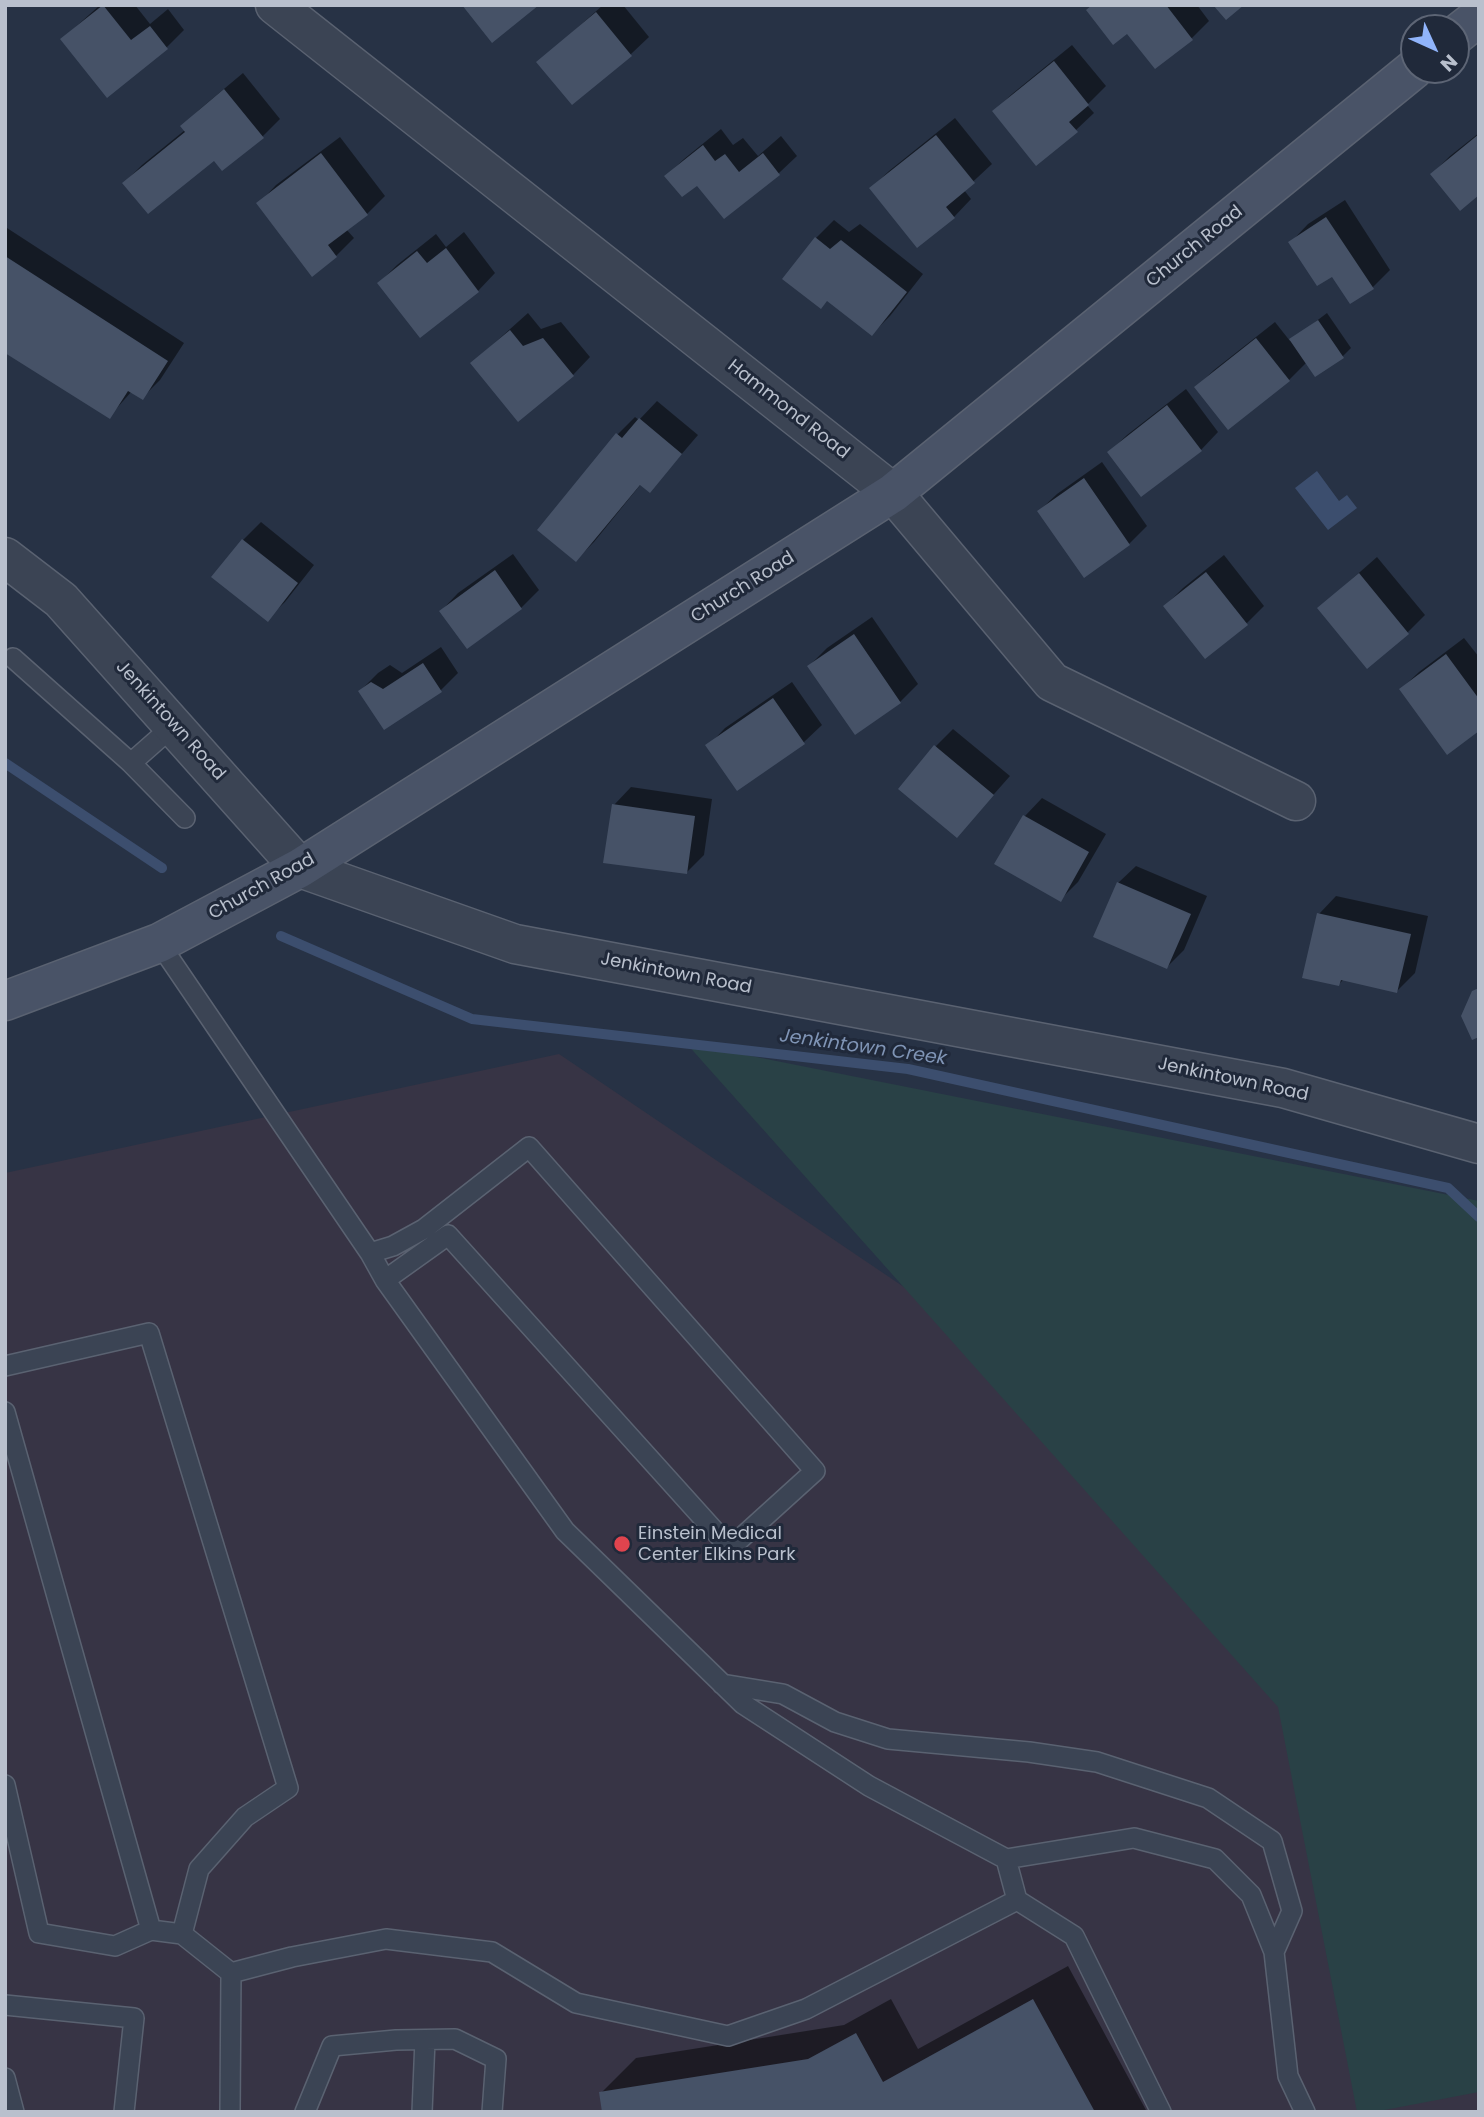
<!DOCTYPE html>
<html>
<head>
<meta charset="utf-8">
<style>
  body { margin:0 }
  #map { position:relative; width:1484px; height:2117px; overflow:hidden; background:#273245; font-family:Poppins,sans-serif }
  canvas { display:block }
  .frame { position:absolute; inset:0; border:7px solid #b9c0cd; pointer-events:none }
  .north { position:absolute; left:1400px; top:14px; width:70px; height:70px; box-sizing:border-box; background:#20293a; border:2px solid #5d6575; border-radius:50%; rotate:135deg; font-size:19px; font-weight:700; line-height:28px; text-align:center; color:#b9c0cd }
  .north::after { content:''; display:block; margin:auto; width:24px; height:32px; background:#90b4fb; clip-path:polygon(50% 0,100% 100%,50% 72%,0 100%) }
</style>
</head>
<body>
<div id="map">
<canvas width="1484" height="2117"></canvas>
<div class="frame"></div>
<div class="north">N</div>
</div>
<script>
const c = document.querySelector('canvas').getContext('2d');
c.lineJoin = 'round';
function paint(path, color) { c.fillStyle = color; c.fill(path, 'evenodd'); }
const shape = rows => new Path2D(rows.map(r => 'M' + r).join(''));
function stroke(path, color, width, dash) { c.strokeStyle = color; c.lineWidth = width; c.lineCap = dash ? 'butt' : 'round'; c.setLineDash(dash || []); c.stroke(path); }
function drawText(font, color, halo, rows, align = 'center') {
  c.font = font + ' Poppins,sans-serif'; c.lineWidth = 6; c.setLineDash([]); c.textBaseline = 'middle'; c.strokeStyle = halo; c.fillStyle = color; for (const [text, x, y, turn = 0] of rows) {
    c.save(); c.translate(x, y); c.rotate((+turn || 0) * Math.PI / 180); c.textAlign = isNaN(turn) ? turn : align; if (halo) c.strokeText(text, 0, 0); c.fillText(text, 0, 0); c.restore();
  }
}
paint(shape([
  [559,1054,1006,1356,1479,1738,1479,2112,5,2112,5,1173]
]), '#373445');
paint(shape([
  [686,1043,1479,1201,1479,2092,1374,2112,1357,2112,1278,1707]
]), '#294146');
paint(shape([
  [1317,471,1339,501,1347,495,1357,508,1328,530,1295,488]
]), '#3c4e6e');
paint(shape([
  [100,5,135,5,150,24,168,9,184,30,167,47,107,95,62,39],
  [603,5,623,5,649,37,631,54,572,103,539,62],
  [1093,5,1197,5,1209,21,1192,38,1127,31],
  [1072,45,1106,86,1087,105,1094,113,1076,130,994,111,1012,94],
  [243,73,280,119,262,137,214,158,124,183,142,165,185,130,182,126,200,109],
  [955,118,992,164,964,190,971,199,954,217,917,246,871,188,889,171],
  [721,129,733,145,743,138,758,156,781,136,797,156,779,173,724,217,697,183,666,176,684,159],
  [1479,133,1479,193,1432,174,1450,156],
  [340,137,385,196,367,214,346,229,354,238,336,256,312,274,259,203,276,185],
  [1345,200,1390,270,1372,288,1332,275,1291,242,1308,224],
  [834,220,849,232,860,224,923,274,890,316,872,334,828,299,784,278,816,238],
  [7,228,184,343,160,380,142,398,132,391,109,417,5,350,5,230],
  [464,232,495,273,478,291,379,283,397,265,436,234,446,247],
  [528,313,541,329,561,322,590,357,573,375,472,363],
  [1327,313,1351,348,1343,356,1307,362,1289,380,1228,428,1196,387,1214,370,1275,322,1290,341],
  [1186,389,1218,432,1201,450,1109,452,1127,435],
  [657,401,698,435,650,491,641,484,594,542,576,560,539,530,618,434,635,417,639,420],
  [1102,462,1147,526,1129,544,1039,511,1057,494],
  [261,522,314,565,285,602,267,619,243,540],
  [513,554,539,590,521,608,441,611,458,593],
  [1224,555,1264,606,1247,623,1165,606,1183,588],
  [1377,557,1425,615,1407,633,1319,608],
  [872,617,918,684,900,702,855,733,809,666,827,648],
  [1464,638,1479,657,1479,729,1401,689,1419,672],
  [441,647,458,673,441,690,360,691,378,673,390,665,402,673],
  [792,682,822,725,804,742,737,788,708,746,725,728],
  [953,729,1010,776,957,836,936,746],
  [631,787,712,799,704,855,686,873,614,805],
  [1042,798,1106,834,1078,882,1060,900,997,864,1025,816],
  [1136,866,1207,896,1184,950,1167,967,1118,883],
  [1336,896,1428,916,1415,973,1397,991,1344,979,1339,984,1319,914],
  [1068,1966,1147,2112,604,2112,601,2093,636,2058,844,2025,891,1999,918,2049]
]), '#0007');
stroke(shape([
  [5,763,162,868],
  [281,936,472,1019,908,1069,1448,1188,1479,1217]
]), '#3c4e6e', 10);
paint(shape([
  [103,5,131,40,150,26,168,49,107,98,60,39],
  [462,5,539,5,492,43],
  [1092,5,1166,5,1193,40,1155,69,1127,34,1113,45,1086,10],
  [1213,5,1244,5,1226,20],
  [596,12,632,56,572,105,536,62],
  [1054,61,1089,105,1069,122,1078,132,1036,166,992,111],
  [224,89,264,138,222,171,214,161,148,214,122,183,185,132,180,126],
  [1479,134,1479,195,1460,211,1430,174],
  [936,135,975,183,946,207,955,218,917,248,869,188],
  [703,145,715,161,725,154,739,172,763,153,780,175,724,219,697,186,682,197,664,176],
  [321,153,368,215,328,245,337,257,312,277,256,203],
  [1326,217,1374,289,1350,304,1332,277,1317,286,1288,242],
  [815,237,830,249,841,240,907,292,872,336,827,301,821,309,782,279],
  [446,248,479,292,420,338,377,283,417,251,427,263],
  [5,256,168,361,143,400,128,391,110,419,5,353],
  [1318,320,1344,358,1315,377,1289,339],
  [510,330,523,346,543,338,574,376,518,422,470,363],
  [1256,338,1290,381,1228,430,1194,387],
  [1167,405,1202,451,1141,497,1107,452],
  [639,418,682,454,650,493,640,485,576,562,537,530,616,433,622,438],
  [1084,478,1130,545,1084,578,1037,511],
  [242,539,298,583,268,622,211,577],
  [495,570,522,609,467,649,439,611],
  [1206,572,1248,625,1205,659,1163,606],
  [1359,573,1409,634,1367,669,1317,608],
  [854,634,901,703,855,735,807,666],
  [1446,654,1479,699,1479,731,1447,755,1399,689],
  [423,663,442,692,384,730,358,691,371,682,383,689],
  [773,698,805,744,737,791,705,745],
  [934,745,994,795,957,838,898,789],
  [612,804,695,816,687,874,603,863],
  [1023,815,1089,852,1061,902,994,864],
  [1117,882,1191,914,1167,969,1093,937],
  [1317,913,1411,934,1397,993,1341,980,1339,986,1302,978],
  [1479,988,1479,1037,1472,1040,1461,1016,1472,991],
  [1033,1999,1095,2112,602,2112,599,2092,808,2059,856,2033,883,2082]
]), '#465267');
const lane = shape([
  [13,658,131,763,173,726],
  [131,763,185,818],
  [159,943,370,1253,385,1280,565,1531,743,1704,869,1786,1006,1859,1134,1838,1215,1859,1251,1895,1274,1952,1288,2076,1305,2112],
  [370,1253,393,1246,424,1229,529,1147,815,1471,730,1548,448,1235,385,1280],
  [5,1366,149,1333,288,1788,245,1817,199,1869,182,1934],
  [5,1412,151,1930,182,1934,231,1973],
  [722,1684,783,1694,835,1722,888,1739,1029,1752,1097,1762,1208,1798,1272,1841,1292,1911,1274,1952],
  [5,1785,39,1933,115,1946,151,1930],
  [1017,1900,1074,1936,1161,2112],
  [5,2005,134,2018,124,2112],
  [5,2078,14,2112],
  [230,2112,231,1973,292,1957,386,1939,492,1952,576,2003,728,2036,806,2009,1017,1900,1006,1859],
  [305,2112,332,2046,396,2040,455,2039,496,2059,492,2112],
  [422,2112,425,2040]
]);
const street = shape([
  [275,5,893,493,1052,682,1296,801],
  [5,557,61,600,300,868,515,944,1283,1088,1479,1144]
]);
const secondary = shape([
  [1456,35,1479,17],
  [5,1001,159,943,300,868,893,493,1414,69]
]);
stroke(lane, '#5a6271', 22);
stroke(street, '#5a6271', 41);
stroke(secondary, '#5a6271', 41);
stroke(lane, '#3b4454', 19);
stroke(street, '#3b4454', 38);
stroke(secondary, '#495367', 38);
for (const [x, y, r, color] of [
  [622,1544,9,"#e0444e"]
]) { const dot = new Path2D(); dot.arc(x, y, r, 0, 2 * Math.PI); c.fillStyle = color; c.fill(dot); stroke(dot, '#20293a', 2.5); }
drawText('18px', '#b9c0cd', '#20293a', [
  ["Church Road",1195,247,-39],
  ["Hammond Road",788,410,38],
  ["Church Road",743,588,-32],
  ["Jenkintown Road",170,721,48],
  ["Church Road",262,887,-29],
  ["Jenkintown Road",676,974,11],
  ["Jenkintown Road",1233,1080,12]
]);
drawText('18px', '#b9c0cd', '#20293a', [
  ["Einstein Medical",638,1534],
  ["Center Elkins Park",638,1555]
], 'left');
drawText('italic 19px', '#7f94b5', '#20293a', [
  ["Jenkintown Creek",863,1048,8]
]);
</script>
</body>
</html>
